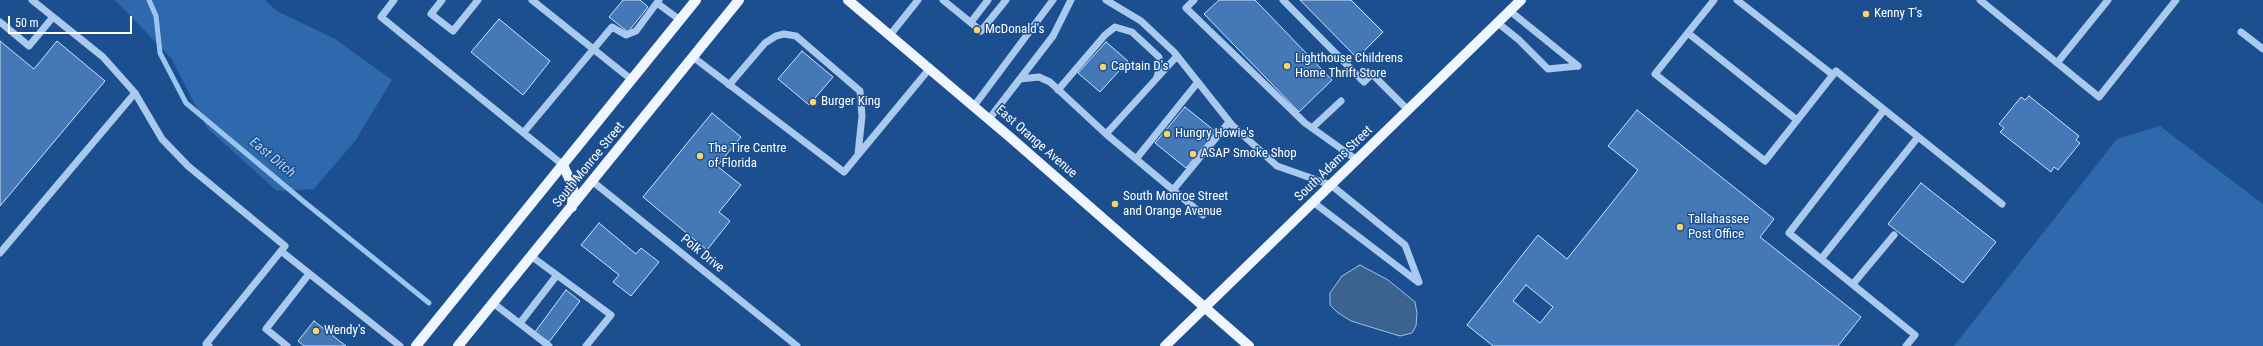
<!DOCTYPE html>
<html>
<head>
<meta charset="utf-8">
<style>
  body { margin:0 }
  #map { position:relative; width:2263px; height:346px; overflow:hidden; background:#1b4f8f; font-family:"Roboto Condensed",sans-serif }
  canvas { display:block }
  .scale { position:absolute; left:8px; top:16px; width:124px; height:18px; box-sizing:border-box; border:2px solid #fff; border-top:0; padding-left:5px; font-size:12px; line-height:14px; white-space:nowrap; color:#fff; -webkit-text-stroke:3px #1b4f8f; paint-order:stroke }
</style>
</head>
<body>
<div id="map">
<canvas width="2263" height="346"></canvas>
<div class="scale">50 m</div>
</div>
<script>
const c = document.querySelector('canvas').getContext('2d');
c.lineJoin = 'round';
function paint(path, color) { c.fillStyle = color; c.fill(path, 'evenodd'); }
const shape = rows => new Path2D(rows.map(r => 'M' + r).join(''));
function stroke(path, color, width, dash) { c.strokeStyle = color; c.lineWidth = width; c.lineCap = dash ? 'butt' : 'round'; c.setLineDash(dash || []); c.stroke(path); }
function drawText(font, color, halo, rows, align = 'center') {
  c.font = font + ' "Roboto Condensed",sans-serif'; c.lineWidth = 3; c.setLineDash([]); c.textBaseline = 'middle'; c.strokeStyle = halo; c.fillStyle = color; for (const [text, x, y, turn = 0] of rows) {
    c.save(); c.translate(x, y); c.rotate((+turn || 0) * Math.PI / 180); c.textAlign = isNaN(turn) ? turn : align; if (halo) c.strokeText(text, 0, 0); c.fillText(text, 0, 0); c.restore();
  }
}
paint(shape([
  [115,0,265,0,277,11,335,39,392,80,355,141,314,189,277,191,207,128,171,58],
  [2160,126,2263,204,2263,346,1954,346,2117,139]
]), '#2e69ad');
const water = shape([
  [1360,265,1388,280,1415,302,1417,313,1416,326,1412,333,1400,336,1351,321,1337,312,1330,305,1330,293,1342,276,1360,265]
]);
paint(water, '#3c6290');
stroke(water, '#9cc4f0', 1);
stroke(shape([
  [149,0,156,16,160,53,186,103,303,201,429,303]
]), '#9cc4f0', 5);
const building = shape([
  [623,0,640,0,648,7,628,32,609,17,623,0],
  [1219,0,1255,0,1332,80,1299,112,1204,14,1219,0],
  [1300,0,1351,0,1383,32,1357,58,1300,0],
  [499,19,550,61,523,95,471,52,499,19],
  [0,41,34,69,57,41,105,81,0,206,0,41],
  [1106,42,1128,61,1100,92,1078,73,1106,42],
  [802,51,833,77,809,105,778,79,802,51],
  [2029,96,2079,136,2076,140,2080,143,2058,170,2054,167,2051,172,2000,132,2004,128,1999,124,2021,97,2025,100,2029,96],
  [1185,107,1216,132,1186,168,1155,143,1185,107],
  [1637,110,1774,219,1760,237,1861,317,1838,346,1493,346,1467,325,1538,235,1567,259,1638,170,1608,146,1637,110],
  [1526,285,1553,307,1540,323,1513,301,1526,285],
  [712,113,741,137,717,166,741,185,719,212,730,221,707,250,643,197,712,113],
  [1921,183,1996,242,1963,283,1888,224,1921,183],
  [599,223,636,254,641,248,659,262,631,296,613,282,619,275,581,245,599,223],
  [566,290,580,301,549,342,535,332,566,290],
  [314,321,346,346,304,346,298,341,314,321]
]);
paint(building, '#4478b7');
stroke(building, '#cfe3fa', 1);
stroke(shape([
  [32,0,103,57,135,93,162,139,188,166,285,246,206,344,209,346],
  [394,0,381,17,563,165],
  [442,0,431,14,453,31,478,0],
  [532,0,632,80],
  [943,0,981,31,1006,0],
  [1106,0,1141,21,1174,52,1232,125,1277,166,1331,185,1405,245,1419,282],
  [1194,0,1186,8,1305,123,1357,160],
  [1283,0,1364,82,1372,74,1408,110],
  [1714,0,1655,74,1765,161,1836,71,2002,204],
  [1737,0,1833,75],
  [1980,0,2099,97,2176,0],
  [657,3,680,20],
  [1510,11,1578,66],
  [0,22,29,46,53,17],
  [971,22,988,0],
  [1498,23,1519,40,1548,69,1578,66],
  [2241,32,2263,49],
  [1688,33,1797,120],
  [890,35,918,0],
  [693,57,844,172,930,68],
  [2057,63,2108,0],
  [1020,79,1039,77,1050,82,1106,134,1203,215],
  [729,85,765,43,776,36,784,34,796,36,860,91,862,116,858,154],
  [1058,90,1105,35,1115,27,1132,32,1159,57,1160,66,1157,77],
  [974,106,1053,0],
  [1884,110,1789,233,1915,335,1906,346],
  [989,119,1053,36,1071,0],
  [1312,128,1341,101],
  [524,132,612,27,626,35,636,31,659,0],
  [1106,134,1177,56],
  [1136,159,1198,82],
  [592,181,797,346],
  [1173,190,1229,122],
  [1313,202,1418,282],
  [281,251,400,346],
  [0,253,135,93],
  [531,256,611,315,586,346],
  [1821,259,1918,137],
  [1853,284,1894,235],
  [493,303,549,346],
  [520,323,557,275],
  [287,346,266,329,309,274]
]), '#a9c9ee', 7);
stroke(shape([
  [848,0,1011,138,1249,346],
  [563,165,573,187,572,207],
  [416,346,696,0],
  [458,346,739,0],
  [1165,346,1521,0]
]), '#f0f6ff', 10);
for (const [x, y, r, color] of [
  [1866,14,4,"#ffd166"],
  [977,30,4,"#ffd166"],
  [1287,66,4,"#ffd166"],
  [1103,67,4,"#ffd166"],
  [813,102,4,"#ffd166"],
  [1167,134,4,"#ffd166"],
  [1193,154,4,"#ffd166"],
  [700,156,4,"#ffd166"],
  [1115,204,4,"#ffd166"],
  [1680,227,4,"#ffd166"],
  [316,331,4,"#ffd166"]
]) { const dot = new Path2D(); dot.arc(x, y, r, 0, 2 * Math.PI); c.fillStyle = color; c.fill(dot); stroke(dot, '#1b4f8f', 1.5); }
drawText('13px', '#fff', '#1b4f8f', [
  ["Kenny T's",1874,14],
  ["McDonald's",985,30],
  ["Lighthouse Childrens",1295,59],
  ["Home Thrift Store",1295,74],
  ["Captain D's",1111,67],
  ["Burger King",821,102],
  ["Hungry Howie's",1175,134],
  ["The Tire Centre",708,149],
  ["of Florida",708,164],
  ["ASAP Smoke Shop",1201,154],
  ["South Monroe Street",1123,197],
  ["and Orange Avenue",1123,212],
  ["Tallahassee",1688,220],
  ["Post Office",1688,235],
  ["Wendy's",324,331]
], 'left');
drawText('13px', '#fff', '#1b4f8f', [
  ["East Orange Avenue",1036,142,41],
  ["South Adams Street",1334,164,-44],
  ["South Monroe Street",589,165,-51],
  ["Polk Drive",702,254,39]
]);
drawText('italic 14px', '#b5d3f5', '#1b4f8f', [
  ["East Ditch",272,158,39]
]);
</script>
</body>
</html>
